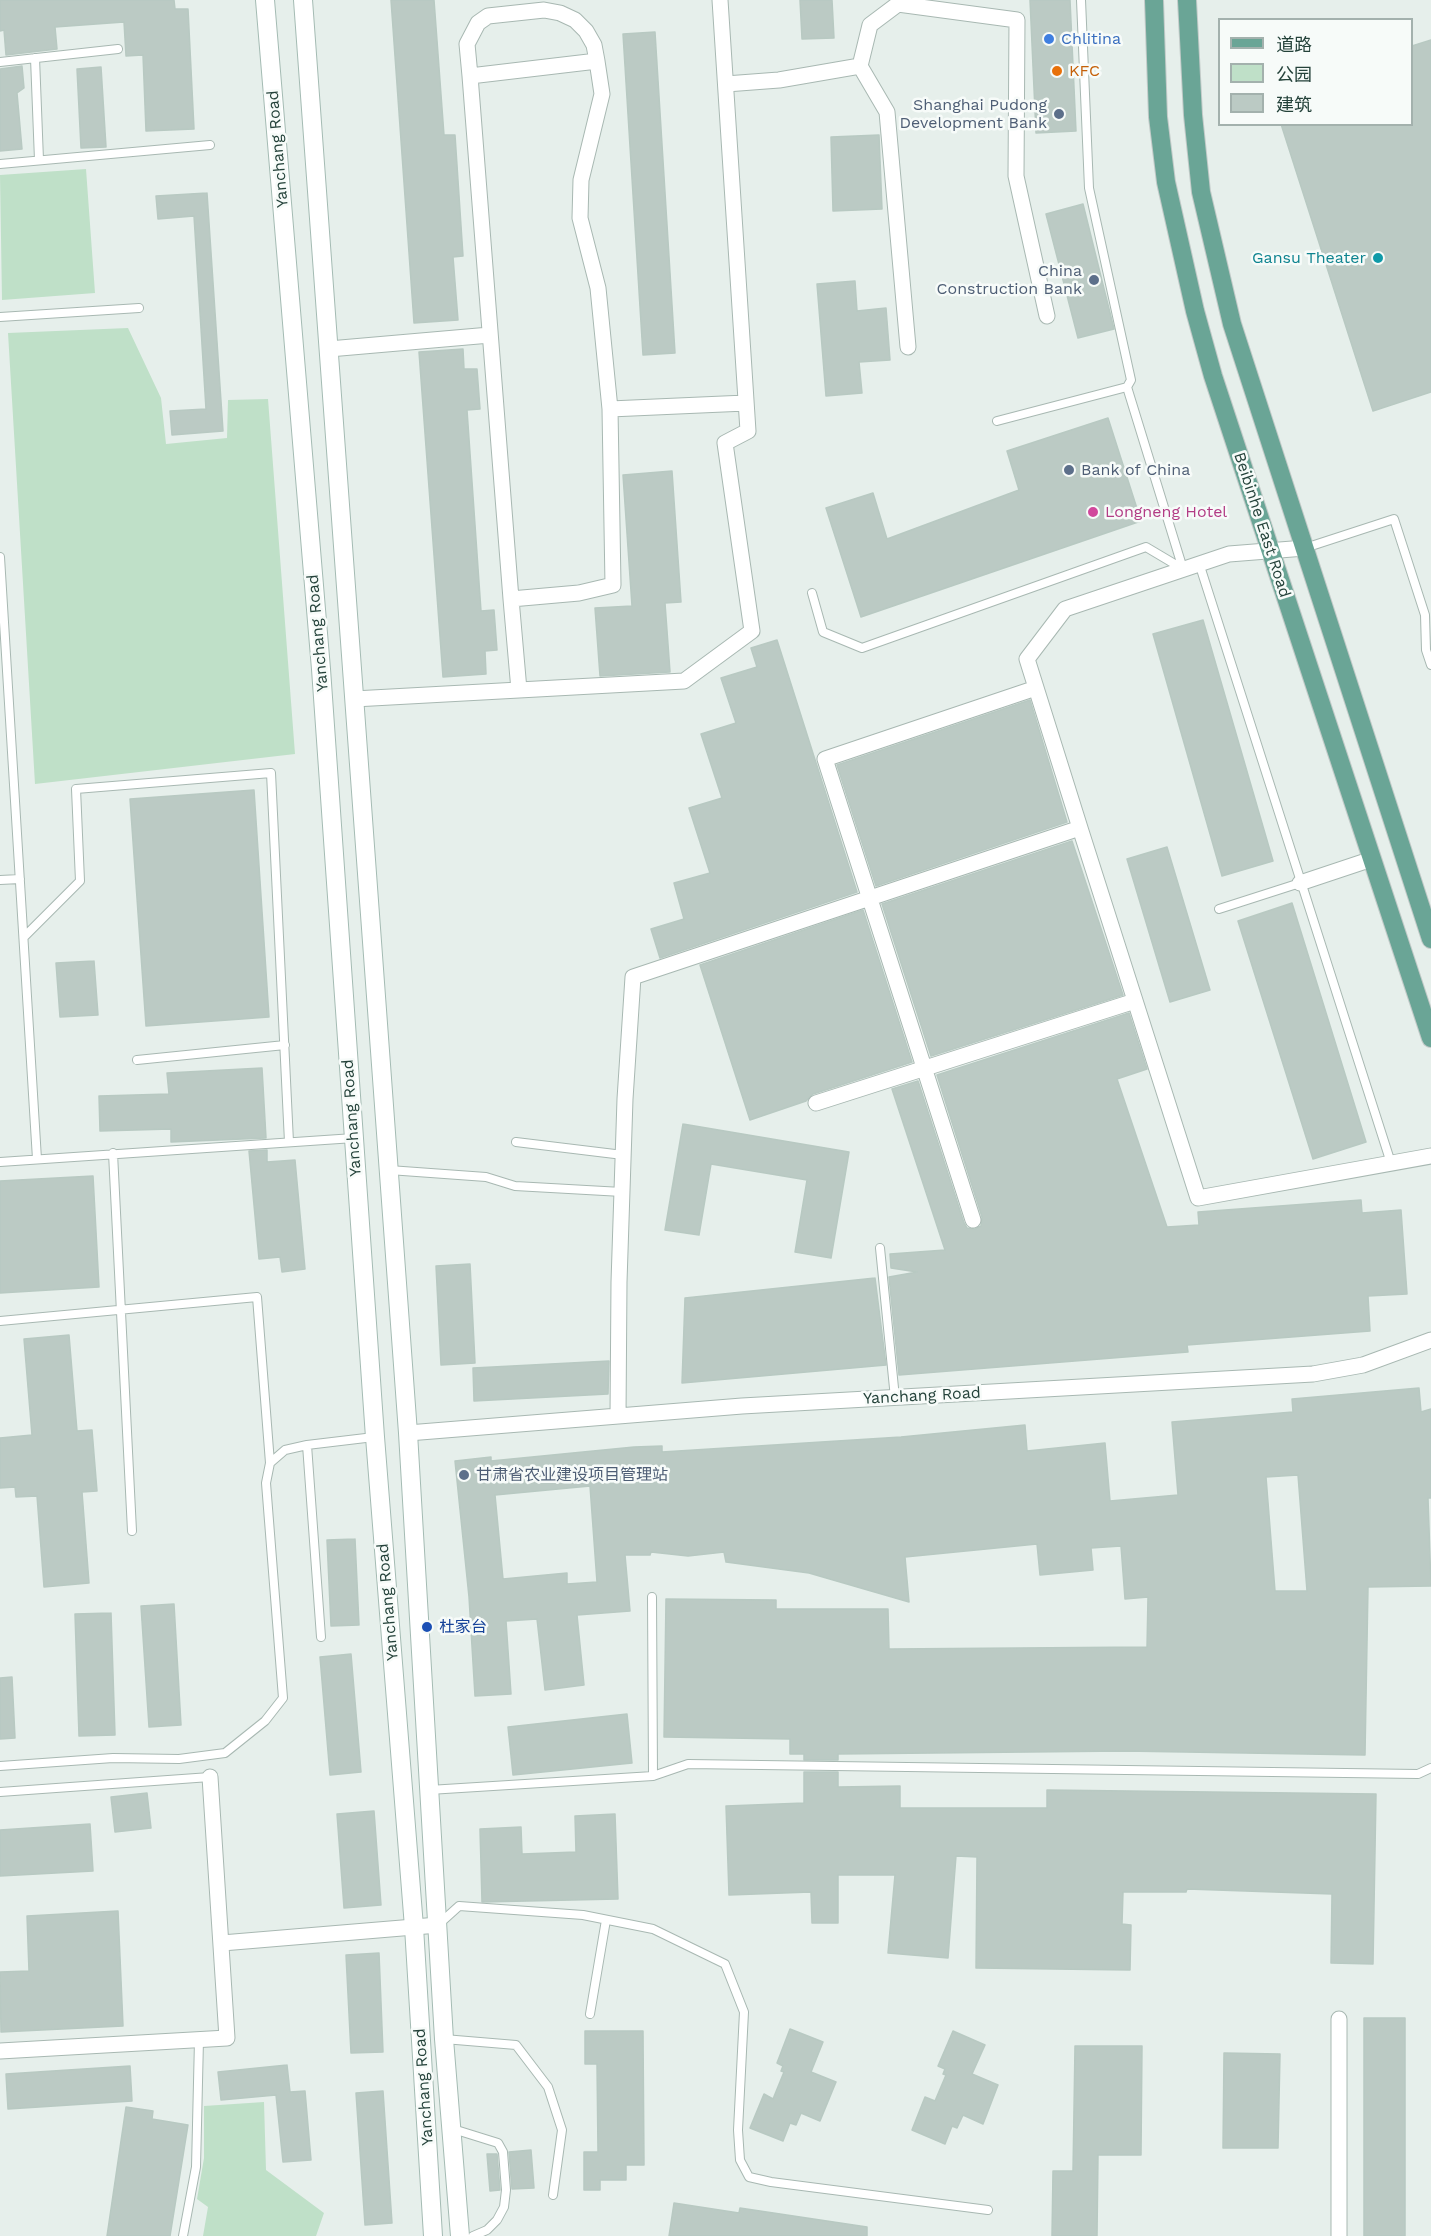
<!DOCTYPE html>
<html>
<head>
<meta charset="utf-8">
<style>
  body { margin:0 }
  #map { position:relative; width:1431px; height:2236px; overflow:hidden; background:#e6efeb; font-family:"Work Sans","Noto Sans SC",sans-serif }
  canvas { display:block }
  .legend { position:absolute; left:1218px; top:18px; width:195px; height:108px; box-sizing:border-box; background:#f7fbf9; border:2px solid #a3b1ad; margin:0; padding:8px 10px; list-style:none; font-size:18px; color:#24423a }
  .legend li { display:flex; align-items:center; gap:12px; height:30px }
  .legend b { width:30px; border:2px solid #a3b1ad }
</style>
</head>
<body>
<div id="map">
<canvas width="1431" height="2236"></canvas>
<ul class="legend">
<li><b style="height:8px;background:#6aa596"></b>道路</li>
<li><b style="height:16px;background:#bfe0c8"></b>公园</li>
<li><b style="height:16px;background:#bbcac4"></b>建筑</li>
</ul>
</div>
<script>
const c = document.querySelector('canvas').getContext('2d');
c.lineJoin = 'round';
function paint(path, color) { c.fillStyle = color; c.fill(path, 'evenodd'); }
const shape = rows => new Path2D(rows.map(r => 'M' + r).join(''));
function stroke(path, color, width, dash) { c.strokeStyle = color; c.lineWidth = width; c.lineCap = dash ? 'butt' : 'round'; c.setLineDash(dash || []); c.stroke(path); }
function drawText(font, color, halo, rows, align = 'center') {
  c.font = font + ' "Work Sans","Noto Sans SC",sans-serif'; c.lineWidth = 5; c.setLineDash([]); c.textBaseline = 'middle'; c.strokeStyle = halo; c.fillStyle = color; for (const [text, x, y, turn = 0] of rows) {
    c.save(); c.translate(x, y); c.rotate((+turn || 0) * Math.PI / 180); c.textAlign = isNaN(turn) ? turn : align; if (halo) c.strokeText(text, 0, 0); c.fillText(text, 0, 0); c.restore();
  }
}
paint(shape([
  [86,169,95,293,2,300,0,175],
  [128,328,161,398,166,444,227,438,228,400,268,399,295,754,35,784,8,333],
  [264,2102,266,2170,324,2213,316,2236,203,2236,208,2207,197,2199,204,2158,204,2106]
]), '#bfe0c8');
const building = shape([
  [0,0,174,0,175,9,188,9,194,129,146,131,143,55,126,56,124,22,55,27,57,49,6,55,4,30,0,31,0,0],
  [391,0,434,0,444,135,455,135,463,256,453,257,458,320,414,323,391,0],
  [800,0,832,0,834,38,802,39,800,0],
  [1030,0,1070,0,1076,131,1036,133,1030,0],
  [655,32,675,353,643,355,623,34,655,32],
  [1431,40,1431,392,1373,411,1281,124,1412,124,1412,46,1431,40],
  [22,66,24,88,17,93,22,149,0,151,0,69,22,66],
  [101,67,106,147,81,148,77,69,101,67],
  [879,135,882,209,833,211,831,137,879,135],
  [207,193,223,431,172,435,170,411,206,409,194,216,158,219,156,196,207,193],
  [1083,204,1114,329,1078,338,1046,214,1083,204],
  [855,281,857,311,886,308,890,360,859,362,862,393,826,396,817,284,855,281],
  [463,349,464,369,477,369,480,409,467,410,481,611,494,610,497,650,485,651,486,674,443,677,419,352,463,349],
  [1108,418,1141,521,861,617,826,508,873,493,887,539,1019,490,1007,451,1108,418],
  [672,471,681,602,665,603,670,672,600,676,595,608,632,606,623,475,672,471],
  [1203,620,1273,861,1222,876,1153,634,1203,620],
  [777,640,857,892,660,958,651,929,684,919,674,883,710,873,689,808,722,798,701,734,736,723,721,678,757,667,751,648,777,640],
  [1030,700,1067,822,876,886,837,765,1030,700],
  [254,790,269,1017,146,1026,130,799,254,790],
  [1072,841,1123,995,931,1056,882,904,1072,841],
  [1167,847,1210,990,1170,1002,1127,859,1167,847],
  [1292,903,1366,1142,1313,1159,1238,921,1292,903],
  [863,910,912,1062,813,1094,806,1101,750,1120,700,965,863,910],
  [94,961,98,1015,60,1017,56,963,94,961],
  [1129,1013,1147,1069,1117,1079,1167,1227,1199,1225,1198,1212,1361,1200,1362,1213,1401,1210,1407,1294,1368,1296,1370,1331,1187,1345,1188,1352,899,1375,889,1277,917,1272,891,1268,890,1254,945,1250,892,1089,918,1081,964,1223,967,1228,975,1229,981,1226,982,1217,937,1075,1129,1013],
  [262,1068,266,1138,171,1142,171,1129,100,1131,99,1096,169,1094,167,1073,262,1068],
  [683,1124,849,1152,831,1258,795,1252,807,1180,711,1164,699,1235,665,1230,683,1124],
  [267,1150,267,1162,295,1160,305,1269,282,1272,280,1257,259,1259,249,1151,267,1150],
  [93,1176,99,1287,0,1293,0,1181,93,1176],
  [470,1264,475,1363,441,1365,436,1266,470,1264],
  [875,1278,886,1365,682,1383,685,1298,875,1278],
  [69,1335,77,1431,92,1430,97,1491,82,1492,89,1583,44,1587,37,1496,16,1497,15,1487,0,1488,0,1438,32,1435,24,1339,69,1335],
  [609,1361,608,1394,474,1401,473,1368,609,1361],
  [1419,1388,1421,1412,1431,1409,1431,1498,1428,1498,1431,1586,1368,1587,1365,1755,1124,1751,838,1754,838,1760,804,1760,804,1754,790,1754,790,1739,664,1737,666,1599,776,1600,776,1609,888,1609,889,1649,1147,1647,1148,1597,1125,1599,1121,1546,1091,1548,1093,1570,1040,1575,1037,1544,905,1557,909,1602,809,1573,726,1562,724,1552,688,1556,651,1552,650,1555,625,1555,630,1611,577,1615,584,1685,545,1690,537,1619,506,1621,511,1694,475,1696,469,1597,455,1461,491,1457,491,1461,634,1447,662,1446,662,1452,901,1437,1025,1425,1027,1451,1105,1443,1110,1501,1178,1495,1172,1422,1293,1412,1292,1399,1419,1388],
  [1298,1475,1307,1591,1275,1591,1266,1477,1298,1475],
  [590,1486,597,1582,567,1584,567,1573,503,1579,495,1495,590,1486],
  [355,1539,359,1625,331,1626,327,1540,355,1539],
  [174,1604,181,1725,149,1727,141,1606,174,1604],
  [111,1613,115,1735,79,1736,75,1614,111,1613],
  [351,1654,361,1772,330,1775,320,1657,351,1654],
  [12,1677,15,1738,0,1739,0,1678,12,1677],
  [627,1714,632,1763,513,1775,508,1727,627,1714],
  [804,1772,838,1772,838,1787,900,1786,900,1808,1047,1808,1047,1790,1376,1794,1373,1964,1331,1963,1332,1894,1187,1889,1186,1892,1123,1892,1122,1924,1131,1925,1130,1970,976,1968,977,1857,956,1856,948,1958,888,1953,895,1875,838,1875,838,1923,812,1923,811,1892,729,1895,726,1806,804,1803,804,1772],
  [147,1793,151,1828,115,1832,111,1797,147,1793],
  [374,1811,381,1905,344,1908,337,1814,374,1811],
  [615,1814,618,1899,482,1902,480,1829,521,1827,522,1854,576,1852,575,1816,615,1814],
  [90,1824,93,1871,0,1876,0,1830,90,1824],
  [118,1911,123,2026,1,2032,0,1972,29,1971,27,1916,118,1911],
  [379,1953,383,2052,351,2053,346,1955,379,1953],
  [1364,2018,1405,2018,1405,2236,1364,2236,1364,2018],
  [790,2029,823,2042,811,2072,836,2082,820,2121,801,2113,796,2125,790,2123,783,2141,750,2128,764,2094,773,2099,784,2072,781,2071,783,2066,777,2063,790,2029],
  [585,2031,643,2031,644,2165,626,2165,626,2180,600,2180,600,2190,584,2190,584,2152,598,2152,597,2064,585,2064,585,2031],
  [953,2031,985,2045,972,2074,998,2085,983,2124,963,2115,957,2128,952,2126,945,2144,912,2130,925,2097,935,2101,946,2075,943,2074,945,2069,938,2066,953,2031],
  [1075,2046,1142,2046,1141,2155,1098,2155,1097,2236,1052,2236,1053,2171,1073,2171,1075,2046],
  [1224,2053,1280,2054,1278,2148,1223,2148,1224,2053],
  [287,2065,290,2092,305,2091,311,2160,283,2162,276,2095,221,2100,218,2072,287,2065],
  [130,2066,132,2101,8,2109,6,2074,130,2066],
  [383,2091,392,2223,365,2225,356,2093,383,2091],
  [126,2107,153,2111,152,2119,188,2125,170,2236,107,2236,126,2107],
  [531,2150,534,2188,512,2189,509,2152,531,2150],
  [487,2154,497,2154,500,2190,490,2191,487,2154],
  [674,2203,739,2213,740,2208,867,2227,867,2236,669,2236,674,2203]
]);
paint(building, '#bbcac4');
stroke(building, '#b8c9c2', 1.5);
const lane = shape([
  [1081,0,1089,188,1131,380,1127,387],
  [35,58,39,160],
  [0,62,118,49],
  [0,164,210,145],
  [0,317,139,308],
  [997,421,1127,387,1183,569],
  [1305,548,1394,519,1425,615,1426,650,1431,665],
  [0,557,37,1159],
  [1199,563,1391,1163],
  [812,593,823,632,862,648,1146,547,1183,569],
  [0,880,20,879],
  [1219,909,1300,883],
  [24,937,80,881,76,789,271,773,289,1142],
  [137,1060,285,1045],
  [516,1142,623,1155],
  [113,1153,132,1531],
  [0,1162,354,1138],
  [389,1170,486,1177,515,1186,622,1192],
  [880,1248,895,1398],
  [0,1321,257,1297,270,1463],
  [652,1597,653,1776],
  [321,1637,307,1445,374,1437],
  [0,1766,113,1758,179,1759,225,1753,265,1721,283,1698,266,1483,270,1463,285,1450,307,1445],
  [429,1790,653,1776,688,1764,1418,1774,1431,1768],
  [0,1792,210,1777],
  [439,1924,459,1906,583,1915,653,1929,725,1964,744,2012,738,2130,740,2160,749,2177,771,2182,988,2210],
  [590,2014,606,1920],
  [444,2039,516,2045,548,2087,562,2130,553,2195],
  [453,2129,498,2143,503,2152,506,2190,504,2207,497,2220,487,2230,473,2236],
  [183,2236,196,2167,199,2040]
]);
const street = shape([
  [470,76,467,44,478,23,488,16,544,10,560,13,575,20,586,31,594,45,597,61,602,94,581,180,580,218,598,288,610,409,613,585,579,593,511,599,470,76,597,61],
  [726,84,779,80,860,66],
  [908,347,887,112,860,66,870,25,898,4,1017,20,1016,176,1047,316],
  [329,349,490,335],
  [610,409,746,403],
  [511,599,519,690],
  [354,699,684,681,752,631,725,443,748,431,720,0],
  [1080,828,1027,659,1065,609,1229,554,1305,548],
  [1300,883,1372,859],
  [816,1103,1135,1001],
  [973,1220,825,759,1036,688],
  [618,1416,619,1282,625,1099,633,977,1080,828,1198,1198,1431,1156],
  [408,1433,742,1406,1313,1374,1363,1365,1431,1340],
  [222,1943,438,1925],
  [0,2051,227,2038,210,1777],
  [1339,2236,1339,2019]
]);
const secondary = shape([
  [265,0,321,669,375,1437,414,1927,433,2236],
  [303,0,408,1433,444,2039,460,2236]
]);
const primary = shape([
  [1154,0,1158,117,1166,182,1195,311,1213,376,1431,1038],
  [1187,0,1193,115,1201,192,1232,324,1431,939]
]);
stroke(lane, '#a8b8b2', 10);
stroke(street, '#a8b8b2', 17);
stroke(secondary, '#a4bbb3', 20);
stroke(primary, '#c2cac8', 20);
stroke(lane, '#fff', 8);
stroke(street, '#fff', 15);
stroke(secondary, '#fff', 18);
stroke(primary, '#6aa596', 18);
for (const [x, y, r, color] of [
  [1049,39,6,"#3f7fe0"],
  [1057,71,6,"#e8710a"],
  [1059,114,6,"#5c6f8a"],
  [1378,258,6,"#0f9aa8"],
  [1094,280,6,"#5c6f8a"],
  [1069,470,6,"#5c6f8a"],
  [1093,512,6,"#d1479c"],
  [464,1475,6,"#5c6f8a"],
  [427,1627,6,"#1a4fb4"]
]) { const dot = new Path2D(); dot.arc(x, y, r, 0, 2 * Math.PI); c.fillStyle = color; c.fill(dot); stroke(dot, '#f7fbf9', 2); }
drawText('16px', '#366cbe', '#f7fbf9', [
  ["Chlitina",1061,39]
], 'left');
drawText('16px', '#c56008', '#f7fbf9', [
  ["KFC",1069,71]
], 'left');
drawText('16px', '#4e5e75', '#f7fbf9', [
  ["Shanghai Pudong",1047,105],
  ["Development Bank",1047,123],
  ["China",1082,271],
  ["Construction Bank",1082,289],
  ["Bank of China",1081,470,"left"],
  ["甘肃省农业建设项目管理站",476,1475,"left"]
], 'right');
drawText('16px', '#24423a', '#f7fbf9', [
  ["Yanchang Road",278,149,-95],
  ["Beibinhe East Road",1262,525,72],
  ["Yanchang Road",318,633,-95],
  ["Yanchang Road",352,1118,-94],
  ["Yanchang Road",922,1396,-3],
  ["Yanchang Road",388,1602,-95],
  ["Yanchang Road",424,2087,-94]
]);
drawText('16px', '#0d838f', '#f7fbf9', [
  ["Gansu Theater",1366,258]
], 'right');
drawText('16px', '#b23c85', '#f7fbf9', [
  ["Longneng Hotel",1105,512]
], 'left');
drawText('16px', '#164399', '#f7fbf9', [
  ["杜家台",439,1627]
], 'left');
</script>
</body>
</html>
